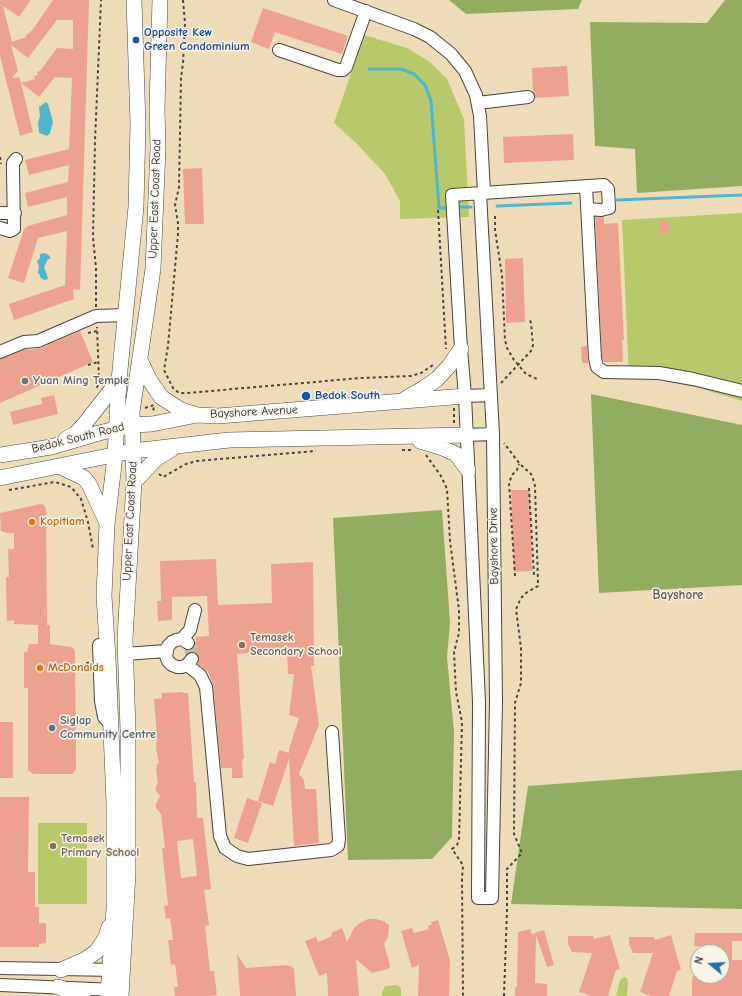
<!DOCTYPE html>
<html>
<head>
<meta charset="utf-8">
<style>
  body { margin:0 }
  #map { position:relative; width:742px; height:996px; overflow:hidden; background:#eedcb9; font-family:"Comic Neue",sans-serif }
  canvas { display:block }
  .north { position:absolute; left:690px; top:944px; width:40px; height:40px; box-sizing:border-box; background:#f7f3e8; border:1px solid #a5a39c; border-radius:50%; rotate:288deg; font-size:11px; font-weight:700; line-height:16px; text-align:center; color:#2b2b2b }
  .north::after { content:''; display:block; margin:auto; width:14px; height:18px; background:#1f6fb2; clip-path:polygon(50% 0,100% 100%,50% 72%,0 100%) }
</style>
</head>
<body>
<div id="map">
<canvas width="742" height="996"></canvas>
<div class="north">N</div>
</div>
<script>
const c = document.querySelector('canvas').getContext('2d');
c.lineJoin = 'round';
function paint(path, color) { c.fillStyle = color; c.fill(path, 'evenodd'); }
const shape = rows => new Path2D(rows.map(r => 'M' + r).join(''));
function stroke(path, color, width, dash) { c.strokeStyle = color; c.lineWidth = width; c.lineCap = dash ? 'butt' : 'round'; c.setLineDash(dash || []); c.stroke(path); }
function drawText(font, color, halo, rows, align = 'center') {
  c.font = font + ' "Comic Neue",sans-serif'; c.lineWidth = 3; c.setLineDash([]); c.textBaseline = 'middle'; c.strokeStyle = halo; c.fillStyle = color; for (const [text, x, y, turn = 0] of rows) {
    c.save(); c.translate(x, y); c.rotate((+turn || 0) * Math.PI / 180); c.textAlign = isNaN(turn) ? turn : align; if (halo) c.strokeText(text, 0, 0); c.fillText(text, 0, 0); c.restore();
  }
}
paint(shape([
  [364,35,407,48,430,62,447,79,464,119,469,217,400,219,400,201,385,174,356,143,334,123],
  [742,213,742,401,699,388,651,378,629,377,622,220],
  [38,823,87,823,87,904,38,904],
  [624,977,627,978,628,982,627,996,616,996,620,980],
  [397,985,401,988,401,996,382,996,382,991,383,991,385,986]
]), '#b8c96c');
paint(shape([
  [449,0,582,0,578,9,466,14],
  [725,0,742,0,742,186,637,193,635,149,595,146,590,22,707,23],
  [591,394,742,425,742,585,599,593],
  [442,510,450,623,447,657,454,732,452,837,432,859,348,860,333,518],
  [742,770,742,909,511,904,528,786]
]), '#92ad60');
paint(shape([
  [46,102,48,104,53,122,50,133,47,136,39,133,38,123,40,116,39,107],
  [45,253,50,256,50,259,48,259,44,267,48,278,48,279,44,280,40,277,40,275,38,273,39,266,37,261,40,258,40,254]
]), '#4fb6ce');
stroke(shape([
  [369,69,401,69,414,74,425,85,431,101,439,208,451,208],
  [617,200,742,195],
  [497,206,571,203],
  [456,207,471,207]
]), '#4fb6ce', 3);
paint(shape([
  [0,0,31,0,19,17,3,6,12,42,26,37,26,35,29,33,33,29,53,0,89,0,80,290,73,289,74,299,14,320,9,304,65,285,67,231,38,238,24,283,8,278,24,229,28,226,67,215,67,197,28,207,25,193,68,182,69,165,29,175,25,160,69,149,72,78,55,77,39,97,21,83,33,132,20,136,0,56,0,6,2,6,0,5],
  [57,20,73,20,73,49,57,48,40,71,37,72,38,75,34,76,35,79,21,83,19,77,12,78,18,71,11,45,28,58],
  [263,8,348,36,342,54,275,32,269,49,251,42],
  [567,66,569,96,535,98,533,92,532,68],
  [573,134,574,160,504,163,503,137],
  [202,168,204,224,185,224,183,169],
  [595,217,604,217,604,224,618,223,624,340,622,340,623,362,604,362,602,357],
  [669,221,670,232,660,233,660,222],
  [523,258,525,322,506,323,505,259],
  [80,331,93,362,0,403,0,359,26,349,31,350,41,348],
  [587,346,588,363,582,363,581,347],
  [54,395,58,414,13,425,10,412,42,404,41,398],
  [511,490,530,490,532,571,514,572],
  [40,504,44,505,46,509,47,625,50,625,50,644,71,647,74,649,75,652,76,770,72,774,33,774,28,770,28,688,24,688,24,652,27,652,29,644,38,644,38,625,14,624,14,620,7,621,6,584,6,577,9,577,8,549,14,549,14,533,7,533,1,531,0,513],
  [216,559,218,605,272,603,271,564,313,562,314,666,311,666,319,725,299,774,304,780,305,789,316,789,319,843,294,846,289,759,273,806,258,801,270,762,275,764,279,750,289,753,289,749,299,718,289,715,294,674,288,674,287,650,237,654,244,759,242,759,243,778,232,778,232,768,221,768,213,684,208,672,198,664,199,660,197,654,190,652,185,656,185,650,191,650,194,647,195,642,196,642,196,637,209,636,207,596,172,597,172,620,158,621,157,601,161,601,160,561],
  [183,692,183,693,188,693,194,782,196,782,197,818,203,818,211,889,204,890,209,925,205,926,210,971,214,971,217,995,209,996,175,996,174,987,178,987,175,964,171,965,168,940,173,940,170,918,166,919,164,906,168,905,162,848,165,848,161,814,156,808,156,804,160,796,156,791,156,787,158,782,156,771,157,764,159,763,156,748,157,737,154,699,162,698,162,693],
  [193,839,197,876,181,878,177,841],
  [0,722,13,722,13,778,0,778],
  [0,797,29,797,28,872,35,872,35,907,39,907,39,923,46,923,46,943,39,944,39,947,0,947],
  [247,798,262,803,248,843,234,838],
  [368,919,376,919,383,921,389,925,388,937,384,944,390,965,390,967,388,969,372,973,356,959,359,996,328,996,327,973,319,976,305,941,316,937,318,942,332,936,331,933,342,928,347,942,354,928,360,923],
  [438,920,450,960,449,996,418,996,419,965,412,968,401,931,412,928,414,933,429,929,428,926,432,924,431,922],
  [530,929,532,934,544,930,554,965,547,967,536,935,535,983,547,984,547,996,515,996,515,987,517,987,518,932],
  [695,933,742,933,742,941,732,941,732,960,742,960,742,996,692,996,692,980,693,976,722,976,722,947,694,946],
  [610,935,620,969,616,970,608,996,592,996,579,992,592,953,572,952,568,944,568,936,593,936,594,939],
  [671,935,681,970,677,971,669,996,651,996,640,992,653,953,633,953,629,944,629,937,654,937,655,940],
  [237,954,246,968,287,965,292,967,294,969,296,996,240,996]
]), '#eda290');
stroke(shape([
  [188,643,193,651,192,659]
]), '#c7b99d', 12, [12, 6]);
const minor = shape([
  [334,0,414,29,430,37,451,54,465,71,476,95,480,116,484,193],
  [279,50,338,70,343,70,346,67,366,11],
  [478,103,528,97],
  [586,186,595,358,597,367,604,372,659,373,693,379,742,391],
  [480,193,493,434,496,702,492,898,478,898,479,702,465,396,461,349,452,195,604,185,608,189,609,208,601,210,588,209],
  [0,213,15,213],
  [0,228,10,231,14,229,13,170,13,163,16,159],
  [0,352,24,342,38,341,96,316,126,315],
  [465,396,491,395],
  [466,435,493,434],
  [182,639,190,630,195,610],
  [188,643,182,639,176,640,172,642,168,646,166,656,168,661,172,665,177,667,182,667,187,665,192,659],
  [99,645,101,701,104,717,109,723],
  [125,654,166,651],
  [187,665,200,675,206,687,220,836,225,848,237,856,248,859,331,850,338,846,339,839,332,732],
  [0,968,117,970],
  [0,985,116,990]
]);
const major = shape([
  [140,360,149,379,161,397,181,410,197,415],
  [405,399,424,388,437,379,449,366,461,349],
  [66,439,76,433,83,426,119,380],
  [420,441,440,447,456,454,468,470],
  [0,455,51,447,99,433,132,425,152,424,197,415,218,416,465,396],
  [59,466,84,478,89,484,107,523],
  [0,478,133,451,229,440,466,435],
  [134,482,157,458,172,449],
  [61,970,86,959,97,951,106,937,109,927],
  [58,987,83,996],
  [108,996,114,909,114,803,108,658,104,596,107,524,115,456,119,380,136,207,138,124,134,0],
  [121,996,128,873,128,730,125,639,134,482,132,412,153,269,158,148,157,108,160,0]
]);
stroke(minor, '#484640', 14);
stroke(major, '#484640', 16);
stroke(shape([
  [183,0,185,23,183,63,181,78,179,187,175,205,178,223,178,234,168,346,164,370,173,388,179,393,187,393,361,378,411,376,421,373,433,365],
  [0,157,1,164],
  [438,210,446,349],
  [495,216,495,230,502,275,505,340,507,348,514,360,526,374,539,380],
  [96,307,96,268,93,237,95,141,101,0],
  [88,333,97,331],
  [88,365,98,362],
  [501,383,531,351,533,345,531,323,530,320,528,320],
  [97,388,99,380,97,327],
  [145,408,154,405,153,413],
  [454,408,454,424],
  [402,450,412,450],
  [426,455,441,476,447,489,450,541,459,610,459,633,454,652,456,692,462,722,459,840,457,845,452,849,463,865,462,879,463,996],
  [159,474,163,477,186,464,197,461,316,451],
  [529,488,534,575],
  [9,490,55,482,71,487,81,499,88,522,93,549],
  [515,576,509,483,512,475,517,470,519,464],
  [75,668,90,662],
  [504,996,507,910,507,869,522,853,514,834,515,703,521,683,521,648,516,609,521,598,526,593,538,586,538,583,535,486,533,479,531,474,519,463,504,443]
]), '#484640', 2, [3, 3]);
stroke(minor, '#fff', 12);
stroke(major, '#fff', 15);
for (const [x, y, r, color] of [
  [136,40,4,"#1a4fb4"],
  [25,381,4,"#6b7280"],
  [306,396,5,"#1a4fb4"],
  [32,522,4,"#e8710a"],
  [242,645,4,"#8d6e63"],
  [40,668,4,"#e8710a"],
  [52,728,4,"#5c6f8a"],
  [53,846,4,"#8d6e63"]
]) { const dot = new Path2D(); dot.arc(x, y, r, 0, 2 * Math.PI); c.fillStyle = color; c.fill(dot); stroke(dot, '#f7f3e8', 1.5); }
drawText('bold 12px', '#164399', '#f7f3e8', [
  ["Opposite Kew",144,33],
  ["Green Condominium",144,47],
  ["Bedok South",315,396]
], 'left');
drawText('12px', '#2b2b2b', '#f7f3e8', [
  ["Upper East Coast Road",155,199,-88],
  ["Bayshore Avenue",254,412,-3],
  ["Bedok South Road",78,438,-14],
  ["Upper East Coast Road",130,521,-87],
  ["Bayshore Drive",494,546,-91]
]);
drawText('bold 12px', '#5b616d', '#f7f3e8', [
  ["Yuan Ming Temple",33,381]
], 'left');
drawText('bold 12px', '#c56008', '#f7f3e8', [
  ["Kopitiam",40,522],
  ["McDonalds",48,668]
], 'left');
drawText('bold 12px', '#785e54', '#f7f3e8', [
  ["Temasek",250,638],
  ["Secondary School",250,652],
  ["Temasek",61,839],
  ["Primary School",61,853]
], 'left');
drawText('bold 12px', '#4e5e75', '#f7f3e8', [
  ["Siglap",60,721],
  ["Community Centre",60,735]
], 'left');
drawText('bold 13px', '#6f554e', '#f7f3e8', [
  ["Bayshore",678,595]
]);
</script>
</body>
</html>
